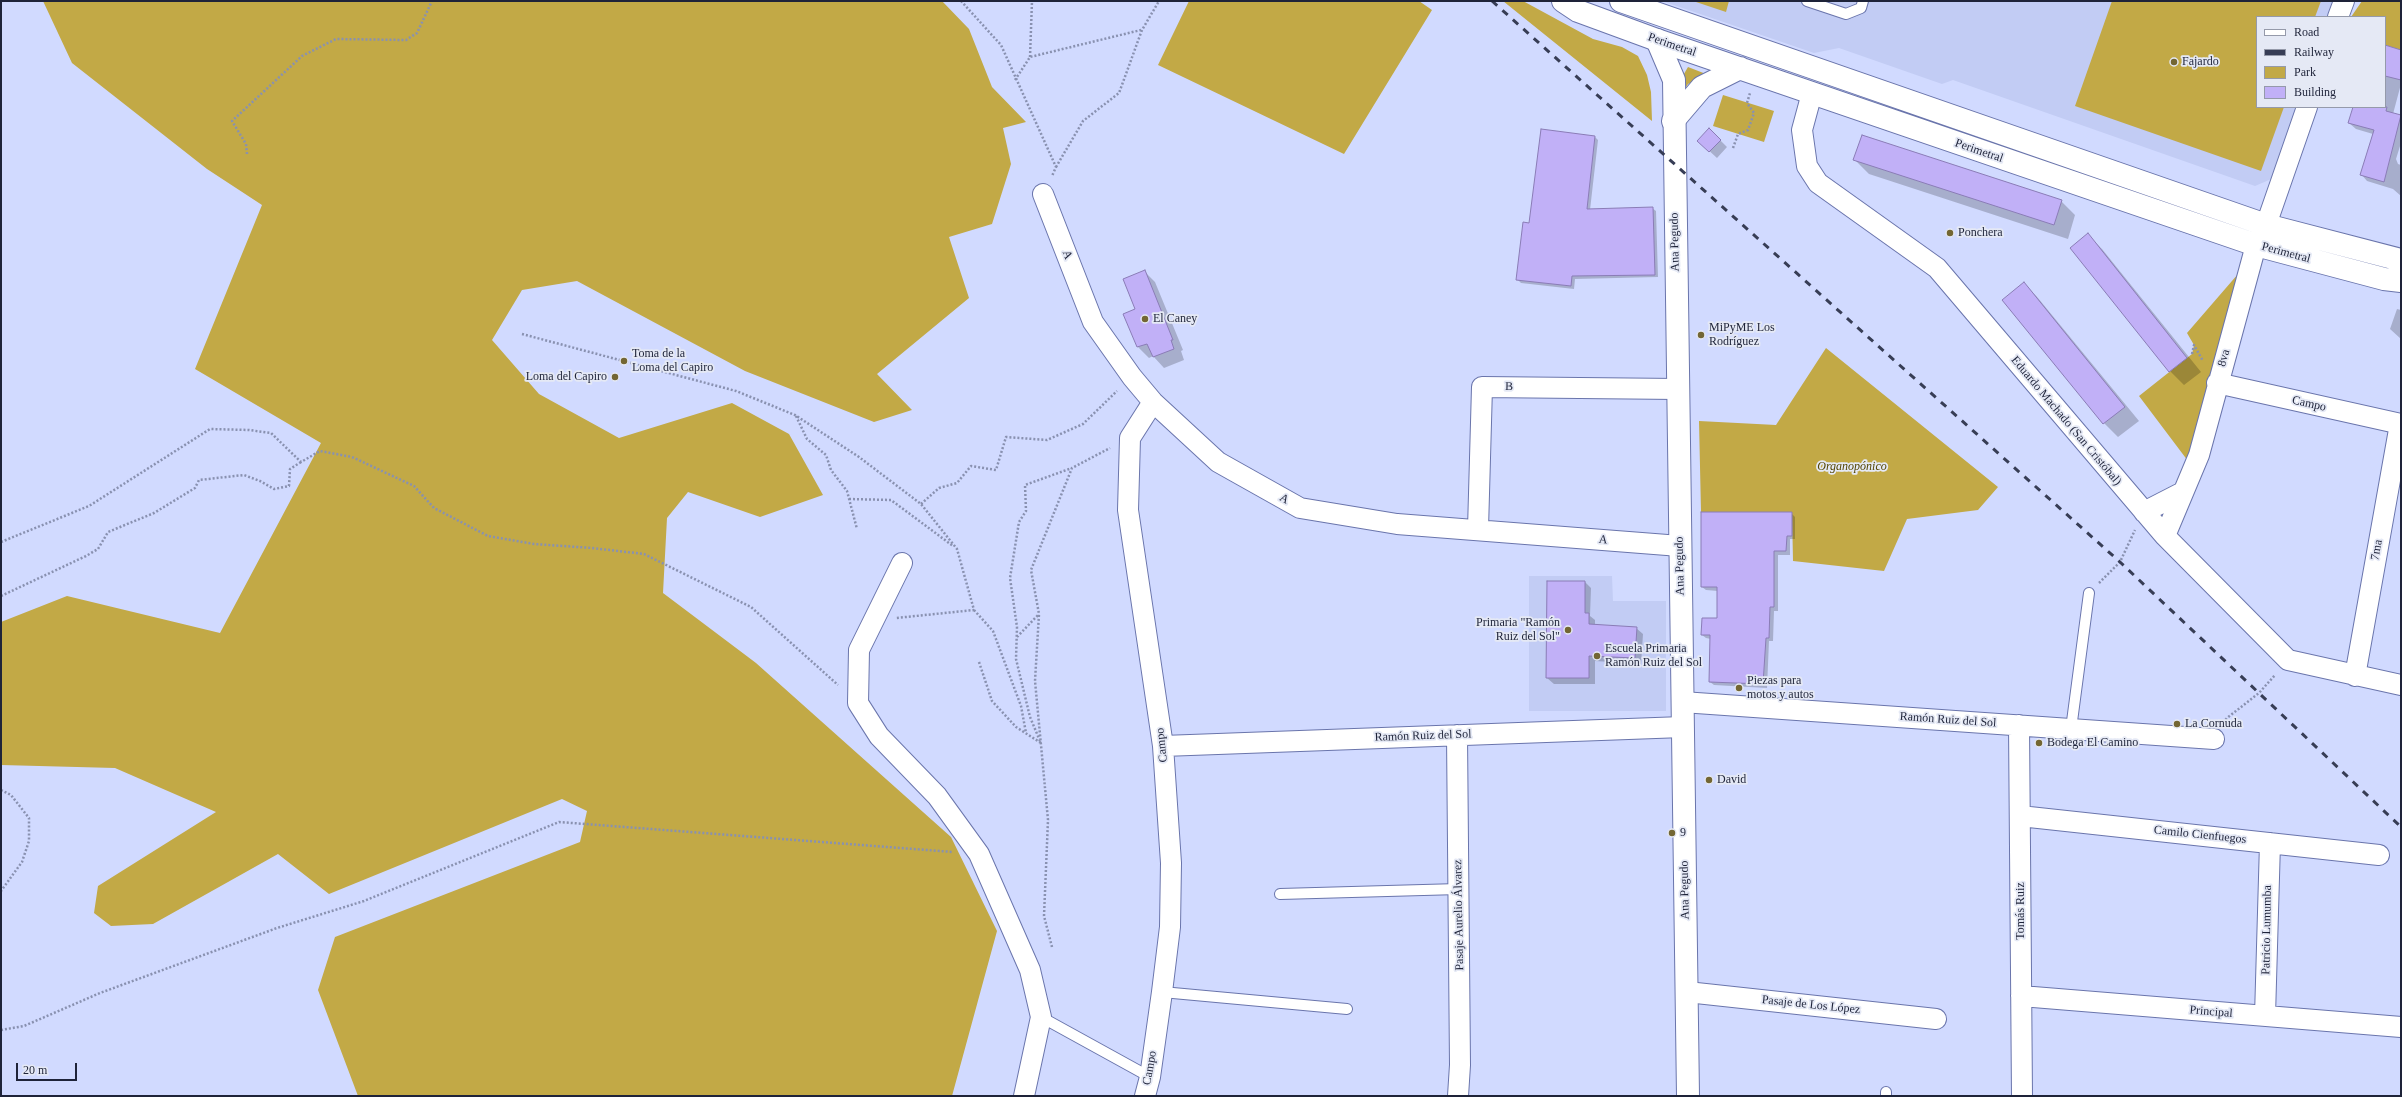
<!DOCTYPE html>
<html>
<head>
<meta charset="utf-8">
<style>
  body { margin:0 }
  #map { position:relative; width:2402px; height:1097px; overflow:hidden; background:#d1daff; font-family:Georgia,serif }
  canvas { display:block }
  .frame { position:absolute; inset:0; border:2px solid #1e2339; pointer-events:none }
  .legend { position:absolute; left:2256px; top:16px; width:130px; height:92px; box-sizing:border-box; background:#e5e9f5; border:1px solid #959aaa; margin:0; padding:5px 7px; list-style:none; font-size:12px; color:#1e2339 }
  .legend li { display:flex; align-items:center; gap:8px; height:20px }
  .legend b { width:20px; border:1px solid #959aaa }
  .scale { position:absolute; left:16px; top:1063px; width:61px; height:18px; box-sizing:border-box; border:2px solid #1e2339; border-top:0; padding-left:5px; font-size:12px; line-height:14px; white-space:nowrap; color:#1e2339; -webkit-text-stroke:3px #e5e9f5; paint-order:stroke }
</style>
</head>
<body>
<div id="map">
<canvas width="2402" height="1097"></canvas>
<div class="frame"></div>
<ul class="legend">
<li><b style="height:5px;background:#fff"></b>Road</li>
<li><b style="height:5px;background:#373d55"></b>Railway</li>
<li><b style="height:11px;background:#c2a946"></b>Park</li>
<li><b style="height:11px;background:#c1b0f7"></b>Building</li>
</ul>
<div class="scale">20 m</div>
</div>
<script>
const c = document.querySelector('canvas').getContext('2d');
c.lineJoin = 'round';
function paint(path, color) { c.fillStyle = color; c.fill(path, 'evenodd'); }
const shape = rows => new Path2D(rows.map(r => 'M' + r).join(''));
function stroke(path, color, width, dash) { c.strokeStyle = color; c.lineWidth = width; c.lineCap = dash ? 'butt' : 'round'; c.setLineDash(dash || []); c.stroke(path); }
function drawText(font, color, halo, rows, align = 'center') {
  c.font = font + ' Georgia,serif'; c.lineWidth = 3.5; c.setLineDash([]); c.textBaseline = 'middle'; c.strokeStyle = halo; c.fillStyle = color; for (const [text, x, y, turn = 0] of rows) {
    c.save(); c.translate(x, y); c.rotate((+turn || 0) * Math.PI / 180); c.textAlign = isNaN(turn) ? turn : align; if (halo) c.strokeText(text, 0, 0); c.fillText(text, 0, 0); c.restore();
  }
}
paint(shape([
  [1662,1,2337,1,2332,17,2257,17,2257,107,2301,107,2276,177,2255,186,1953,80,1942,84,1839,48,1814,53],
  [1529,576,1612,576,1613,601,1666,601,1666,711,1529,711]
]), '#c2ccf4');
paint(shape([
  [43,1,942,1,969,29,992,87,1026,122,1003,128,1011,164,992,224,949,237,969,298,877,374,912,410,874,422,745,371,577,281,522,290,492,340,539,394,619,438,732,403,789,434,823,495,760,517,688,492,667,518,663,593,756,663,951,837,997,931,952,1096,358,1096,318,990,335,937,580,842,587,811,562,799,329,894,278,854,153,924,111,926,94,913,98,886,216,812,115,768,1,765,1,622,67,596,220,633,321,443,195,369,262,205,207,169,72,63],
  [1189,1,1419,1,1432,10,1344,154,1158,65],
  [1503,1,1523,1,1593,39,1622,47,1638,56,1647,75,1651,92,1652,121],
  [1693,1,1729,1,1726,12],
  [2112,1,2321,1,2315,17,2257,17,2257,107,2284,107,2261,171,2075,106],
  [2362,1,2401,1,2401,50,2385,45,2385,17,2351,17],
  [1688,67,1706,74,1688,84,1681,95,1681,79],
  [1723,95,1774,111,1764,142,1713,126],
  [2238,274,2188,461,2139,396,2192,354,2194,345,2187,333],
  [1826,348,1998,487,1978,510,1907,519,1884,571,1793,561,1792,512,1701,512,1699,421,1776,425]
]), '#c2a946');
paint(shape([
  [2385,46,2401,51,2401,84,2393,114,2401,117,2401,143,2396,159,2398,164,2401,165,2401,196,2393,189,2367,181,2361,174,2373,134,2356,129,2349,123,2354,107,2385,107],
  [1541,130,1595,137,1598,140,1590,210,1652,208,1656,211,1658,277,1575,279,1574,289,1521,283,1517,279,1530,224],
  [1720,140,1727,147,1717,158,1705,147],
  [1855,160,2061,201,2075,215,2068,239,1869,174],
  [2088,235,2102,249,2201,372,2184,385,2170,371],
  [1144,271,1155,282,1183,350,1181,351,1184,360,1164,368,1153,356,1149,358,1138,347,1125,314,1136,310],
  [2024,283,2038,298,2139,421,2118,437,2104,423,2004,300],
  [2397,309,2401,310,2401,339,2390,329],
  [1791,513,1795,517,1795,539,1790,539,1790,555,1778,555,1778,611,1774,611,1773,641,1769,641,1767,688,1714,685,1710,682,1711,639,1706,638,1702,635,1718,619,1718,591,1706,590,1702,587],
  [1585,582,1591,588,1590,616,1595,620,1595,626,1636,628,1643,634,1641,664,1595,661,1595,684,1554,684,1547,678]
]), '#0003');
const building = shape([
  [2385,45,2401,50,2401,80,2385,76,2385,45],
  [2353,107,2387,107,2386,111,2401,115,2384,182,2360,175,2374,130,2348,123,2353,107],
  [1709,128,1721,140,1709,152,1697,141,1709,128],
  [1541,129,1595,136,1587,209,1653,207,1655,275,1572,276,1571,286,1516,280,1523,222,1529,223,1541,129],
  [1862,135,2062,200,2054,225,1853,160,1862,135],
  [2088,233,2187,358,2169,372,2070,248,2088,233],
  [1145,270,1173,340,1171,340,1174,349,1153,357,1147,344,1137,347,1123,314,1135,309,1123,279,1145,270],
  [2024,282,2125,407,2103,424,2002,300,2024,282],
  [1701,512,1792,512,1792,536,1787,536,1786,551,1774,551,1774,607,1770,607,1769,638,1766,638,1763,684,1709,682,1710,635,1701,635,1702,618,1717,618,1717,587,1701,587,1701,512],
  [1547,581,1585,581,1585,613,1589,613,1589,624,1637,627,1635,658,1589,656,1589,678,1546,678,1547,581]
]);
paint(building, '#c1b0f7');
stroke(building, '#8a7cb6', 1);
const service = shape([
  [1807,1,1846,14,1861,8,1863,1],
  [2071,729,2089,593],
  [1280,894,1459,889],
  [1162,992,1347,1009],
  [1041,1017,1150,1077],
  [1886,1096,1886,1092]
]);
const minor = shape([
  [2338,17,2344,1],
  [1812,93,1802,130,1807,166,1818,183,1937,268,2165,536,2288,660,2401,685],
  [1043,194,1093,322,1132,377,1153,402,1218,462,1300,508,1397,524,1680,546],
  [2217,383,2401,424],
  [2144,512,2183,492],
  [1478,529,1482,387,1678,389],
  [2165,536,2199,455,2256,245,2266,225,2307,107],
  [902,563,859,650,858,703,879,736,937,796,979,854,1030,970,1041,1017,1024,1096],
  [2355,676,2400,424],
  [1682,702,2214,739],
  [2019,725,2022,1096],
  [1457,735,1460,1065,1458,1096],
  [1163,746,1683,727],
  [2020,816,2379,855],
  [1687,992,1936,1019],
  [2021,996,2401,1027],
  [2265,1016,2270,843],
  [1145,1096,1150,1077,1162,992,1170,927,1171,863,1163,746,1128,510,1130,438,1153,402]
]);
const tertiary = shape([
  [1657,40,1674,80,1688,1096]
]);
const secondary = shape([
  [1563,1,1578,11,1657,40,2256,245,2384,279,2401,281],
  [1621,1,2266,225,2401,260],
  [1673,121,1702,87,1740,68]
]);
stroke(service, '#6a75ac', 12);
stroke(minor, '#6a75ac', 22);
stroke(tertiary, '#6a75ac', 24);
stroke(secondary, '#6a75ac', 24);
stroke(shape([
  [961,1,1001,45,1056,167,1052,176],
  [1030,57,1032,1],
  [1015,80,1030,57,1141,30],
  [1733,148,1738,134,1748,130,1754,113,1747,103,1750,93],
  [247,154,246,144,232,121,302,56,336,39,406,40,417,33,432,1],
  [1056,167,1083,121,1119,93,1142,30,1159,1],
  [522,334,736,391,795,415,859,457,921,504,957,549,974,610,896,618],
  [2192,354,2194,345,2203,361],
  [796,416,807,439,826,455,831,470,847,491,857,529],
  [849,499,891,500,953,546],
  [921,504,939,488,957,483,971,466,996,470,1006,437,1047,440,1083,424,1117,391],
  [1,542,89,506,210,429,249,430,271,433,301,462,320,451,352,457,414,486,434,508,488,536,534,544,592,548,644,554,751,607,838,685],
  [2099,583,2120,562,2135,530],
  [1,596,86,556,98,549,108,532,154,513,195,488,199,480,244,475,260,481,274,489,289,486,290,469,301,462],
  [974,610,993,631,1021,706,1026,733],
  [1017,637,1039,614],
  [979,662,992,701,1016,727,1041,743],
  [2223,723,2227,718,2259,693,2275,675],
  [1040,741,1030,717,1016,659,1017,627,1010,578,1019,522,1026,511,1025,485,1072,468],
  [1,790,11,795,29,818,29,841,22,862,1,891],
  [1052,947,1044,916,1048,820,1035,681,1039,614,1031,570,1072,468,1110,448],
  [1,1030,24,1026,100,993,277,928,364,901,559,822,953,852]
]), '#8991b0', 2.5, [2, 2]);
stroke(service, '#fff', 10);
stroke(minor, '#fff', 20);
stroke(tertiary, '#fff', 22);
stroke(secondary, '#fff', 22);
stroke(shape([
  [1492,1,2120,562,2401,827]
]), '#373d55', 3, [7, 7]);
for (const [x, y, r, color] of [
  [2174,62,4,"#736633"],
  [1950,233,4,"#736633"],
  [1145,319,4,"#736633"],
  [1701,335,4,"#736633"],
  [624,361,4,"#736633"],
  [615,377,4,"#736633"],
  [1568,630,4,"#736633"],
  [1597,656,4,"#736633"],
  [1739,688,4,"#736633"],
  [2177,724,4,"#736633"],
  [2039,743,4,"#736633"],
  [1709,780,4,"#736633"],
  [1672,833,4,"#736633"]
]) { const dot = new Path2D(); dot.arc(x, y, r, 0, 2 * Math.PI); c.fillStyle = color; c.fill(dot); stroke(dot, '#e5e9f5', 1.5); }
drawText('12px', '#1e2339', '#e5e9f5', [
  ["Perimetral",1672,45,19],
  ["Perimetral",1979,151,19],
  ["Ana Pegudo",1675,242,-91],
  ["Perimetral",2286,253,15],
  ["A",1067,255,69],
  ["8va",2224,358,-74],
  ["B",1509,387,1],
  ["Campo",2309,404,13],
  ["Eduardo Machado (San Cristóbal)",2066,421,50],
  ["A",1284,499,29],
  ["A",1603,540,5],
  ["7ma",2377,550,-80],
  ["Ana Pegudo",1680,566,-91],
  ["Ramón Ruiz del Sol",1948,720,4],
  ["Ramón Ruiz del Sol",1423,736,-2],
  ["Campo",1162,745,-96],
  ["Camilo Cienfuegos",2200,835,6],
  ["Ana Pegudo",1685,890,-91],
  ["Tomás Ruiz",2021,911,-90],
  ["Pasaje Aurelio Álvarez",1459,915,-91],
  ["Patricio Lumumba",2267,930,-89],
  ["Pasaje de Los López",1811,1005,6],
  ["Principal",2211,1012,5],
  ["Campo",1150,1068,-80]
]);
drawText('12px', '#1e2339', '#e5e9f5', [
  ["Fajardo",2182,62],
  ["Ponchera",1958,233],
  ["El Caney",1153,319],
  ["MiPyME Los",1709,328],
  ["Rodríguez",1709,342],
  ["Toma de la",632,354],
  ["Loma del Capiro",632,368],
  ["Loma del Capiro",607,377,"right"],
  ["Primaria \"Ramón",1560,623,"right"],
  ["Ruiz del Sol\"",1560,637,"right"],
  ["Escuela Primaria",1605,649],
  ["Ramón Ruiz del Sol",1605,663],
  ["Piezas para",1747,681],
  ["motos y autos",1747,695],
  ["La Cornuda",2185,724],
  ["Bodega El Camino",2047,743],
  ["David",1717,780],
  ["9",1680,833]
], 'left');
drawText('italic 12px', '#544603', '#e5e9f5', [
  ["Organopónico",1852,467]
]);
</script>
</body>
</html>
